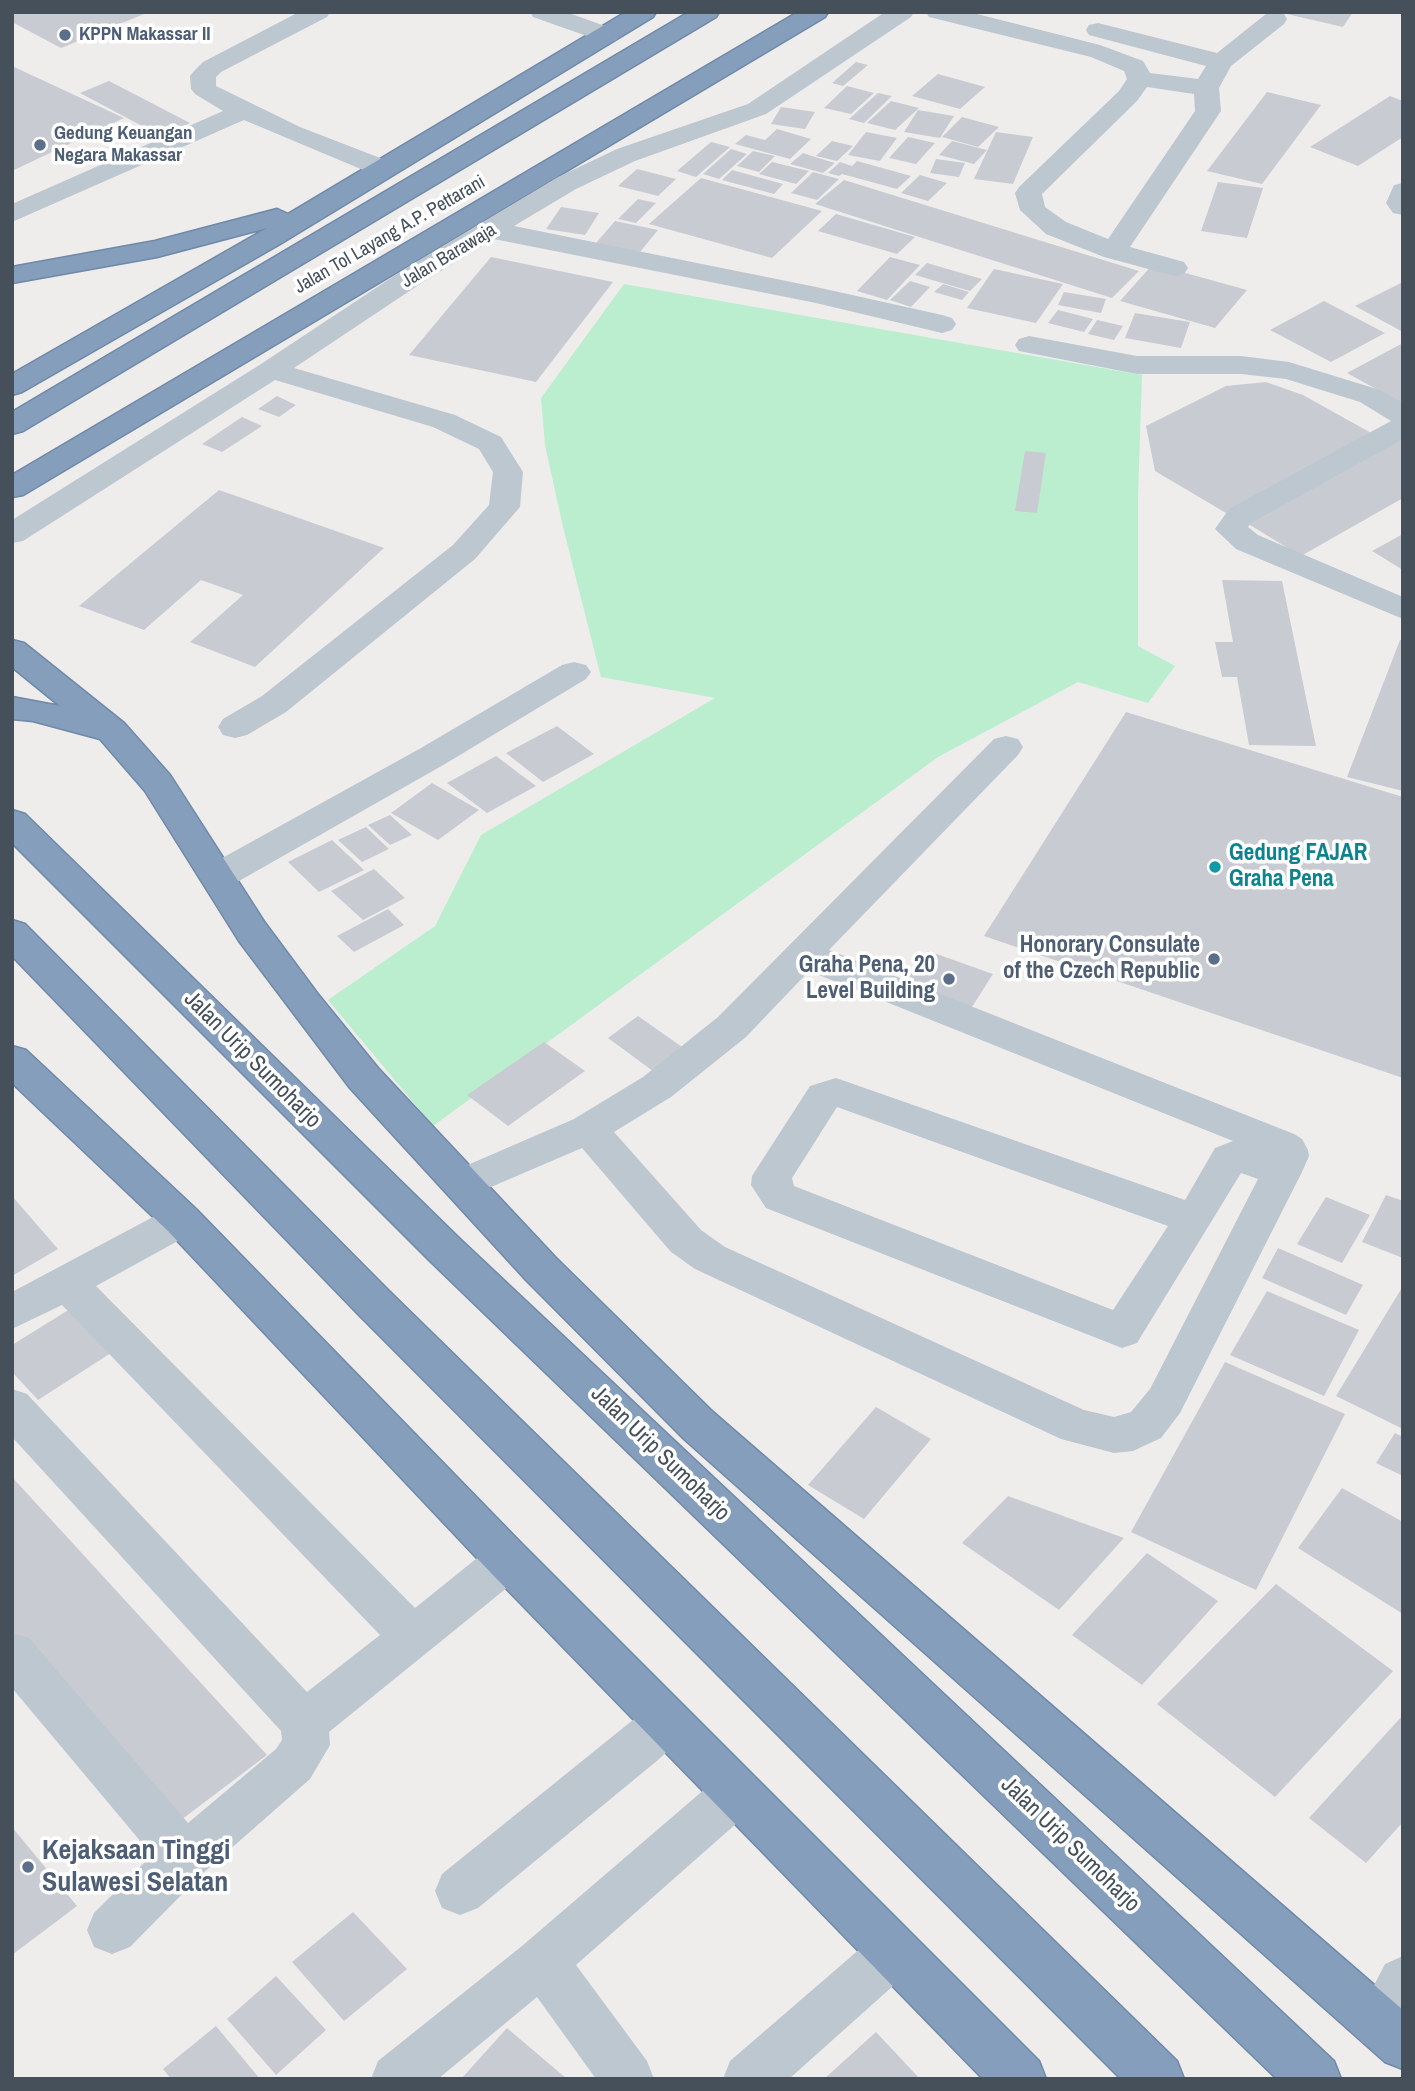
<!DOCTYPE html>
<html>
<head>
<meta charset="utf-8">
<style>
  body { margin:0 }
  #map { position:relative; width:1415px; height:2091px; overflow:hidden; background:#efecec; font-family:"Archivo Narrow",sans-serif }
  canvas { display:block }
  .frame { position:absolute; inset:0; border:14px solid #45505a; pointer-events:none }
</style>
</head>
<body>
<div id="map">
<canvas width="1415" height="2091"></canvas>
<div class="frame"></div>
</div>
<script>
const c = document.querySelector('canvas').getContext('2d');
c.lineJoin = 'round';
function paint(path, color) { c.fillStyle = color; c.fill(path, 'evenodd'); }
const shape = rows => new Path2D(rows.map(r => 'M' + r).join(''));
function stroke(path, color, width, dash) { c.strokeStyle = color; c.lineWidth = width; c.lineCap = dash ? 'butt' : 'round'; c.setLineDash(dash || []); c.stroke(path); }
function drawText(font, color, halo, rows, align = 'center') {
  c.font = font + ' "Archivo Narrow",sans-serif'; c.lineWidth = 7; c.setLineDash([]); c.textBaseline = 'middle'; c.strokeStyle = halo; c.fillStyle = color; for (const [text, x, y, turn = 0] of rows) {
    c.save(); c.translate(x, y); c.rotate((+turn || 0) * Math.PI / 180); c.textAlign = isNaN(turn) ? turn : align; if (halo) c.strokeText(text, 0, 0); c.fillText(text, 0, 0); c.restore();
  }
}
paint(shape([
  [624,284,1142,375,1138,495,1138,646,1175,666,1148,703,1078,682,938,757,433,1126,328,1000,435,926,481,835,715,698,601,677,563,527,545,445,541,398]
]), '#baeecf');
paint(shape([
  [12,12,149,12,61,48,12,22],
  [1278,12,1353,12,1343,27],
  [856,62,868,65,843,86,832,83],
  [12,66,124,118,12,171],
  [938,74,985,87,960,109,912,96],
  [109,81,190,123,161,136,80,93],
  [847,86,874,93,851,114,824,108],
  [1267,92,1321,105,1262,184,1207,171],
  [878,93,892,96,864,123,849,119],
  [1390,96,1403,101,1403,137,1358,166,1310,147],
  [891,101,919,108,895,130,867,123],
  [781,107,815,112,805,129,771,124],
  [918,110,954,116,940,138,904,132],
  [962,117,999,127,978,147,942,137],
  [777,129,811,139,790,159,735,144,746,135,765,140],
  [866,132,897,138,880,161,848,155],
  [996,132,1033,137,1013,184,974,179],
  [908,137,935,143,916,164,889,158],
  [832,141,853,146,837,161,816,156],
  [952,141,987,150,974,164,939,155],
  [711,142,730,147,696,177,677,171],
  [731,149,747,154,719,179,703,174],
  [753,151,775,156,759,172,737,166],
  [803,153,815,157,835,163,823,173,790,164],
  [936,159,965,163,959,177,930,173],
  [857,161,911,176,897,189,842,174,839,176,828,173,840,162,852,166],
  [772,162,809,171,796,184,759,174],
  [637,169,676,179,658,196,618,186],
  [732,170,783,184,774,194,722,180],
  [813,172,839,179,817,200,791,193],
  [920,175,947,183,928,201,901,193],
  [701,178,822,211,772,258,649,224],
  [844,180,1139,271,1112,298,815,204],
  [1218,182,1263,188,1247,238,1201,231],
  [638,199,656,203,636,223,618,219],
  [561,207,599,213,585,235,546,229],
  [836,214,915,237,897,254,818,231],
  [615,221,658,230,640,252,596,243],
  [491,257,613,282,536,382,409,355],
  [890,257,920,265,887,300,857,291],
  [927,263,982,279,970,291,915,275],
  [1153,264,1247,290,1215,328,1120,301],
  [994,269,1063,284,1036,323,967,308],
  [910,281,930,287,911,307,890,300],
  [1403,282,1403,332,1355,306],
  [943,284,969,292,962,300,934,292],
  [1064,292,1106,299,1101,313,1058,305],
  [1324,301,1385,333,1331,362,1270,330],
  [1058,310,1093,319,1084,332,1048,323],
  [1135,313,1190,322,1181,348,1125,338],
  [1097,320,1123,326,1114,340,1088,334],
  [1403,343,1403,404,1347,373],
  [1266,382,1303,395,1373,434,1226,513,1155,471,1146,426,1226,386],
  [277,396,296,405,279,417,258,409],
  [242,417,262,426,222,452,202,444],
  [1398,438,1403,441,1403,498,1301,556,1245,522],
  [1025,451,1046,453,1037,513,1015,511],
  [219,490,384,548,255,667,190,642,243,595,201,580,144,630,79,606],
  [1403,534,1403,570,1372,551],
  [1222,580,1282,581,1316,746,1249,745,1237,677,1222,677,1215,642,1233,642],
  [1400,640,1403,641,1403,791,1347,777],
  [1126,712,1403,797,1403,1078,984,936],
  [557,726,594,754,543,782,506,753],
  [496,756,536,786,487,813,447,783],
  [432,783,479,810,438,840,391,813],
  [390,815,412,835,390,845,368,825],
  [366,827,389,849,362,862,338,840],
  [332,840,364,870,319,892,288,862],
  [374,869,405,898,363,920,331,891],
  [388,909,404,925,354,952,337,936],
  [928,951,993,974,970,1010,904,983],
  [638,1016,692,1054,661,1077,608,1038],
  [544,1042,585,1071,508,1126,467,1095],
  [1386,1195,1403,1201,1403,1258,1362,1242],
  [12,1196,58,1249,12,1276],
  [1326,1197,1370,1215,1342,1263,1297,1244],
  [1278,1248,1363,1285,1346,1315,1262,1278],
  [1403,1286,1403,1429,1336,1396],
  [1267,1291,1359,1330,1324,1396,1230,1355],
  [70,1309,111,1353,38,1400,12,1372,12,1345],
  [1225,1362,1345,1414,1256,1590,1131,1532],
  [876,1407,931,1439,864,1519,808,1485],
  [1395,1433,1403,1437,1403,1476,1376,1463],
  [12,1477,267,1755,177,1823,12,1634],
  [1342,1488,1403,1522,1403,1614,1298,1548],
  [1008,1496,1124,1538,1059,1610,962,1543],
  [1147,1553,1218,1601,1142,1685,1072,1635],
  [1276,1584,1393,1671,1275,1797,1157,1704],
  [1403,1715,1403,1822,1366,1863,1309,1818],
  [12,1827,77,1906,12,1955],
  [353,1912,407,1969,344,2021,292,1962],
  [276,1976,326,2030,276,2075,227,2019],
  [216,2026,260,2079,171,2079,163,2069],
  [507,2028,567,2079,461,2079],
  [876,2032,920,2079,824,2079]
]), '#c9cbd2');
const highway = shape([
  [626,12,656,12,653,17,280,244,22,392,12,395,12,374,267,228,157,257,12,283,12,267,155,241,277,209,288,214,626,12],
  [689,12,719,12,716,17,23,431,12,434,12,412,689,12],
  [798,12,828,12,825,17,23,495,12,497,12,475,798,12],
  [12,640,24,643,124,723,170,775,265,923,317,993,378,1068,556,1258,714,1413,1403,2010,1403,2069,1385,2062,684,1439,526,1280,350,1088,239,941,145,791,100,739,33,721,12,719,12,697,60,706,12,667,12,640],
  [12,810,25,814,460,1239,1334,2061,1341,2079,1277,2079,430,1261,12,843,12,810],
  [12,920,25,924,388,1290,1177,2061,1184,2079,1121,2079,358,1314,12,956,12,920],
  [12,1046,26,1050,196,1209,524,1546,1039,2061,1046,2079,983,2079,492,1574,168,1231,12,1083,12,1046]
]);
stroke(highway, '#6f89a8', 3);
paint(shape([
  [299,12,330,12,327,17,221,72,216,77,216,86,300,127,393,163,397,169,393,175,384,177,375,175,244,120,12,222,12,204,223,111,195,94,191,89,190,76,194,71,203,62,299,12],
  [530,12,566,12,616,30,619,35,616,40,607,42,598,40,533,17,530,12],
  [885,12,914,12,911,17,766,114,635,161,576,189,514,226,816,287,942,315,952,318,956,324,952,330,942,333,816,303,494,239,426,280,294,368,455,415,501,437,523,472,520,507,475,559,286,712,247,735,235,738,223,735,218,727,223,719,262,696,453,545,489,505,493,472,479,449,433,427,275,380,23,541,12,543,12,520,261,364,406,268,558,177,617,149,748,104,885,12],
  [926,12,969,12,1100,45,1143,61,1150,73,1198,79,1206,66,1089,35,1086,30,1089,25,1098,23,1217,53,1266,14,1284,14,1287,19,1284,24,1231,66,1219,88,1221,111,1130,247,1184,262,1188,268,1184,274,1174,276,1104,257,1046,234,1020,210,1015,193,1019,187,1119,91,1127,79,1124,71,1091,57,929,17,926,12],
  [1147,87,1194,94,1195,111,1108,239,1066,222,1045,207,1042,194,1137,101,1147,87],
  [1403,183,1403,215,1393,213,1386,203,1394,185,1403,183],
  [1029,336,1137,356,1241,356,1289,362,1380,390,1403,403,1403,439,1251,523,1248,527,1258,535,1403,597,1403,619,1236,549,1215,529,1229,509,1391,421,1360,402,1286,379,1241,374,1137,374,1019,351,1015,345,1019,339,1029,336],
  [574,662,586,665,591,672,586,679,445,764,232,885,219,888,206,885,201,876,206,867,421,748,562,665,574,662],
  [1006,736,1018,739,1023,747,1018,755,829,950,1294,1134,1302,1139,1308,1150,1309,1156,1302,1172,1180,1413,1161,1438,1133,1451,1114,1453,1061,1439,695,1269,671,1252,582,1148,463,1199,449,1195,443,1184,449,1173,574,1119,643,1077,718,1017,994,739,1006,736],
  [809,971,1233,1141,1215,1148,1185,1200,836,1078,810,1086,752,1176,751,1185,766,1208,1122,1348,1137,1343,1241,1173,1258,1179,1150,1389,1131,1412,1114,1417,1084,1410,725,1247,701,1230,614,1132,671,1097,746,1037,809,971],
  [837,1107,1168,1226,1113,1310,794,1186,792,1178,837,1107],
  [182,1204,196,1209,202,1220,196,1231,96,1286,415,1608,492,1546,508,1541,524,1546,531,1560,524,1574,329,1732,330,1745,310,1779,203,1873,130,1947,112,1954,94,1947,87,1930,94,1913,152,1855,12,1688,12,1633,29,1638,188,1823,276,1749,282,1740,281,1731,12,1437,12,1389,27,1394,307,1692,380,1635,62,1305,12,1329,12,1292,168,1209,182,1204],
  [666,1701,683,1707,690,1722,683,1737,658,1760,478,1908,460,1915,442,1908,435,1891,442,1874,649,1707,666,1701],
  [737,1770,754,1776,761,1792,754,1808,576,1965,647,2061,654,2079,596,2079,537,1997,438,2079,371,2079,378,2061,522,1946,720,1776,737,1770],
  [894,1928,912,1935,920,1952,912,1969,789,2079,723,2079,730,2061,876,1935,894,1928],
  [1403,1956,1403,2034,1398,2042,1380,2049,1362,2042,1354,2024,1385,1964,1403,1956]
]), '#bdc7cf');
paint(highway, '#849ebc');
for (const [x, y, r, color] of [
  [65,35,7,"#5c6f8a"],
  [40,145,7,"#5c6f8a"],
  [1215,867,7,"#0f9aa8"],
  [1214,959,7,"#5c6f8a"],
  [949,979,7,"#5c6f8a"],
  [28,1867,7,"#5c6f8a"]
]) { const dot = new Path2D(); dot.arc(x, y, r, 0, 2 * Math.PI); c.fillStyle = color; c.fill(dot); stroke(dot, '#fff', 2.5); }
drawText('bold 19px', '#4e5e75', '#fff', [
  ["KPPN Makassar II",79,35],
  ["Gedung Keuangan",54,134],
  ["Negara Makassar",54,156]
], 'left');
drawText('19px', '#45505a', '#fff', [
  ["Jalan Tol Layang A.P. Pettarani",390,235,-30],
  ["Jalan Barawaja",449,256,-31]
]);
drawText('bold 23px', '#0d838f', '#fff', [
  ["Gedung FAJAR",1229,854],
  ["Graha Pena",1229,880]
], 'left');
drawText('bold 23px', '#4e5e75', '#fff', [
  ["Honorary Consulate",1200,946],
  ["of the Czech Republic",1200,972],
  ["Graha Pena, 20",935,966],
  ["Level Building",935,992]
], 'right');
drawText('23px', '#45505a', '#fff', [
  ["Jalan Urip Sumoharjo",252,1060,45],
  ["Jalan Urip Sumoharjo",660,1454,44],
  ["Jalan Urip Sumoharjo",1070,1845,44]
]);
drawText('bold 28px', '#4e5e75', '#fff', [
  ["Kejaksaan Tinggi",42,1851],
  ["Sulawesi Selatan",42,1883]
], 'left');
</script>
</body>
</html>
